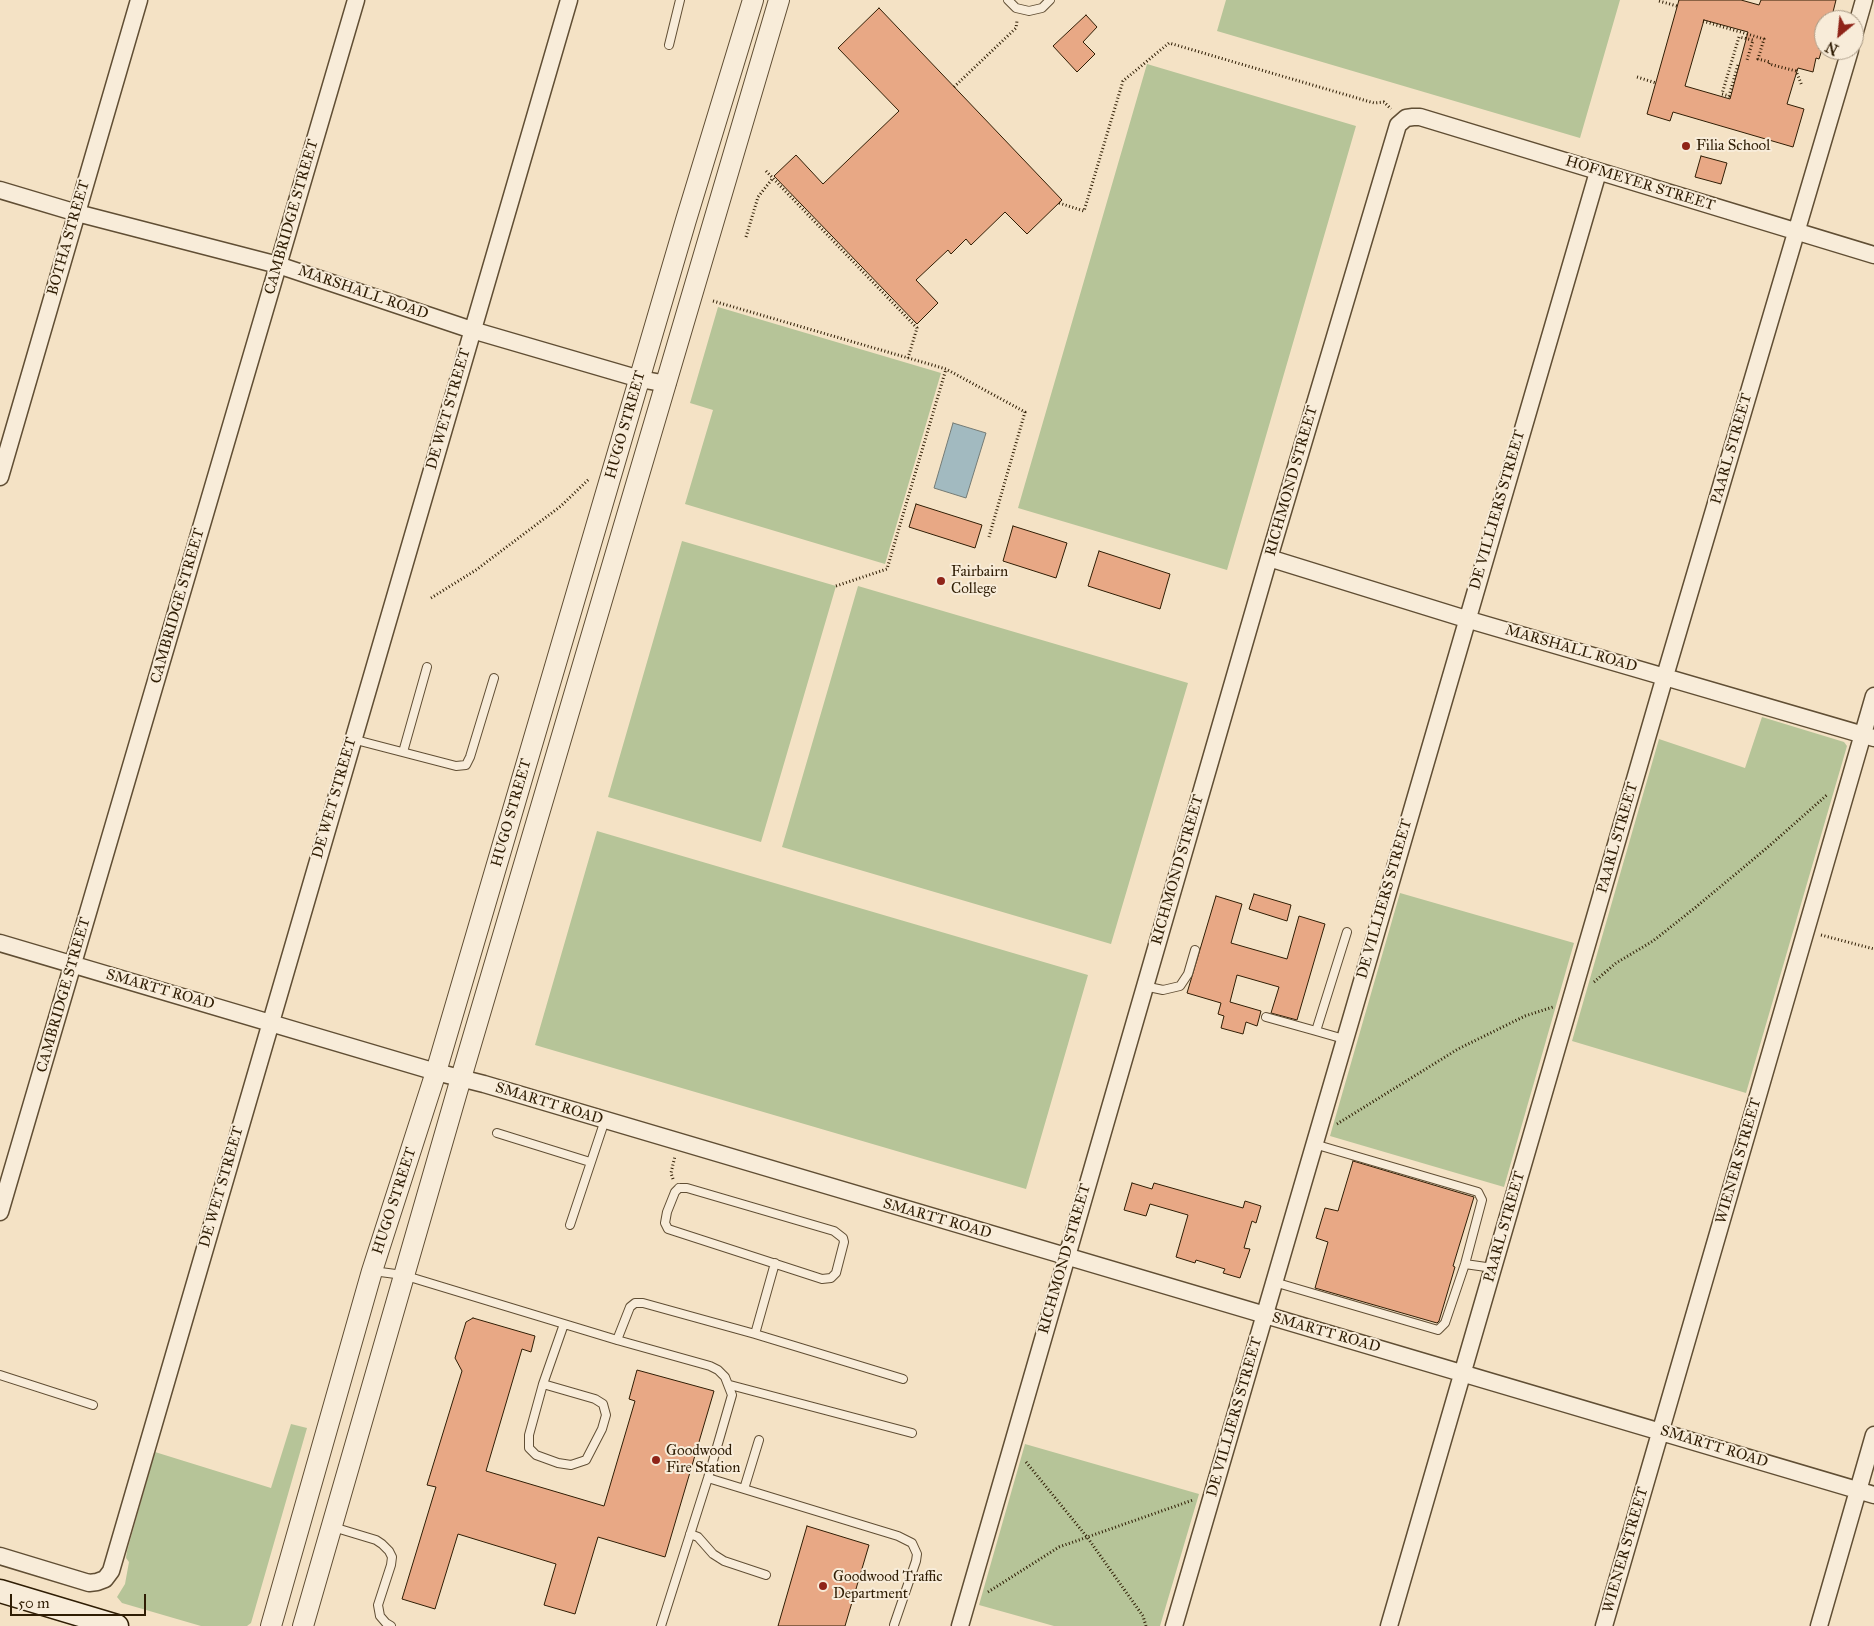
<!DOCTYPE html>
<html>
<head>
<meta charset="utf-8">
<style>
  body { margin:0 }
  #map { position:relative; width:1874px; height:1626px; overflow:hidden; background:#f4e2c5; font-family:"IM FELL Great Primer",serif }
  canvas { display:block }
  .north { position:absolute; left:1814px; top:10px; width:50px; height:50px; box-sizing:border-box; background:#f8ecd9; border:1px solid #a89984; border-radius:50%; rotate:208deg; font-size:14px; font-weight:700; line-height:20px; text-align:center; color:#2f1d04 }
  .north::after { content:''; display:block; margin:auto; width:18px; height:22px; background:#8f2418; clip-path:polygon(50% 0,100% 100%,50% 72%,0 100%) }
  .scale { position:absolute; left:10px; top:1594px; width:136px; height:22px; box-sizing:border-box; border:2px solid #2f1d04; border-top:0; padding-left:6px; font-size:15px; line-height:18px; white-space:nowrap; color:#2f1d04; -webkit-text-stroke:4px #f8ecd9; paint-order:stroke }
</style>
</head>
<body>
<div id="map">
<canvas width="1874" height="1626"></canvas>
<div class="north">N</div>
<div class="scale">50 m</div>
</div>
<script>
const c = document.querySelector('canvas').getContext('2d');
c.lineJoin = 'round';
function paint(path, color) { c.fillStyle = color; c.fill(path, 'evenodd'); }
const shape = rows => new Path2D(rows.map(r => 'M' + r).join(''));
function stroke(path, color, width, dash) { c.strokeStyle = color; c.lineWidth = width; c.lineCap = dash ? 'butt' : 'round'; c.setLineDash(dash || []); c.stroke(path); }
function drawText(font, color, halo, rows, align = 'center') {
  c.font = font + ' "IM FELL Great Primer",serif'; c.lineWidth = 4; c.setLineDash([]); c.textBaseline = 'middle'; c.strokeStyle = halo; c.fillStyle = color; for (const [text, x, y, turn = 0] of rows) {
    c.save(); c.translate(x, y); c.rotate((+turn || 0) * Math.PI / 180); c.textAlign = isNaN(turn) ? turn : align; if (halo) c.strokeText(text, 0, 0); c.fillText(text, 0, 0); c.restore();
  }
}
paint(shape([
  [1226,0,1620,0,1580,138,1217,31],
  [1147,64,1356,126,1227,570,1018,508],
  [718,307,941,373,885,564,685,504,713,410,690,403],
  [682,541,836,586,761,842,608,797],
  [858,586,1188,683,1111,944,782,847],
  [1762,717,1844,742,1847,746,1746,1093,1572,1041,1659,739,1745,768],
  [597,831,1088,975,1026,1189,535,1045],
  [1400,893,1574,943,1504,1187,1330,1136],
  [291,1424,307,1428,251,1623,247,1626,201,1626,122,1603,117,1597,125,1584,129,1562,126,1558,127,1551,155,1452,271,1488],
  [1025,1444,1199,1494,1160,1626,1054,1626,979,1605]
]), '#b6c498');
const water = shape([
  [953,423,986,433,966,498,934,488,953,423]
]);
paint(water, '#a2bac0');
stroke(water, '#747b75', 1);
const building = shape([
  [1679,0,1741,0,1759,5,1761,0,1836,0,1831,20,1824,20,1824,43,1819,59,1816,58,1813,72,1798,68,1793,84,1787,104,1804,109,1793,147,1673,112,1670,121,1647,114,1679,0],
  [1704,20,1748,32,1730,99,1685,86,1704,20],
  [879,8,1062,200,1027,234,1005,212,971,245,966,239,951,254,948,250,916,280,938,303,917,324,774,176,796,155,823,184,899,111,838,48,879,8],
  [1086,15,1097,27,1083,42,1095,54,1077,72,1053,46,1086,15],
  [1701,156,1727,163,1721,184,1695,177,1701,156],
  [916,504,982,525,975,548,909,527,916,504],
  [1013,526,1067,543,1056,578,1003,561,1013,526],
  [1099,551,1170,574,1160,609,1088,586,1099,551],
  [1254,894,1291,905,1287,921,1249,909,1254,894],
  [1216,896,1242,904,1231,943,1287,959,1299,916,1325,924,1297,1020,1271,1013,1279,987,1237,975,1230,1002,1261,1011,1257,1026,1246,1022,1243,1034,1221,1028,1224,1016,1218,1014,1221,1003,1187,993,1216,896],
  [1353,1161,1474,1197,1453,1266,1455,1267,1439,1321,1437,1323,1315,1288,1328,1242,1316,1238,1325,1208,1338,1211,1353,1161],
  [1132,1183,1152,1189,1154,1183,1243,1208,1245,1201,1261,1206,1256,1223,1252,1221,1244,1248,1250,1249,1240,1278,1223,1273,1225,1269,1196,1260,1195,1263,1176,1257,1188,1215,1150,1204,1146,1216,1124,1210,1132,1183],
  [473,1318,535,1336,531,1352,522,1349,486,1471,604,1506,635,1401,629,1399,637,1370,714,1391,665,1557,598,1537,575,1614,544,1605,556,1564,458,1534,435,1609,402,1599,436,1487,427,1485,462,1371,455,1358,466,1322,473,1318],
  [807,1526,869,1545,845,1626,778,1626,807,1526]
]);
paint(building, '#e8a885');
stroke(building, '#2f1d04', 1);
const service = shape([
  [1008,0,1016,8,1029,11,1042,8,1050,0],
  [669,45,680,0],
  [352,739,456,766,466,765,470,757,494,678],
  [403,752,427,667],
  [1144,986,1163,990,1180,986,1188,974,1195,950],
  [1266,1017,1316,1031,1347,932],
  [1316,1031,1344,1039],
  [497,1133,590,1162],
  [679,1188,687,1188,834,1231,843,1238,844,1242,836,1273,831,1278,822,1279,668,1229,665,1223,667,1212,675,1192,679,1188],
  [570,1225,605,1120],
  [1465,1264,1493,1268],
  [373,1271,403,1275,617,1340,710,1366,718,1370,725,1377,732,1395,708,1478,661,1626],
  [1274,1282,1438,1330,1445,1323,1465,1264,1482,1200,1478,1192,1314,1144],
  [755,1334,775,1263],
  [617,1340,630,1307,635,1303,643,1303,755,1334,903,1379],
  [0,1375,93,1405],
  [543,1384,595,1399,603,1404,606,1415,602,1429,586,1460,571,1465,558,1463,536,1455,529,1448,529,1435,543,1384,564,1324],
  [730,1385,912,1433],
  [708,1478,898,1536,912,1543,917,1554,916,1561,894,1625],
  [744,1489,759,1440],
  [333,1527,376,1540,382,1544,389,1551,392,1557,391,1565,378,1605,380,1616,386,1623,391,1626],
  [690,1534,698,1537,713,1554,724,1561,766,1575]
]);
const minor = shape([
  [1854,35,1864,0],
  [0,190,77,213,278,265,472,330,640,379,667,384],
  [0,477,139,0],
  [1269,558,1466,619,1874,738],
  [0,943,436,1072,484,1084,1874,1495],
  [0,1212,356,0],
  [0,1556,89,1583,97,1582,105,1579,111,1571,569,0],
  [960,1626,1269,558,1398,125,1406,118,1413,117,1420,117,1874,255],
  [1174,1626,1598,172],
  [1389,1626,1665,676,1850,50],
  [1604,1626,1874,696],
  [1819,1626,1874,1435]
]);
const tertiary = shape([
  [271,1626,372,1271,436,1072,686,220,753,0],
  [303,1626,461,1078,779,0]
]);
const secondary = shape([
  [0,1591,117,1626]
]);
stroke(service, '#604e34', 10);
stroke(minor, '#604e34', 19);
stroke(tertiary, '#604e34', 22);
stroke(secondary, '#2f1d04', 25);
stroke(shape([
  [1659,1,1677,6],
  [1703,21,1764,39,1758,59,1770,62,1769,64,1796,71,1802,86],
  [1738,65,1729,96,1722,94,1739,37,1753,40,1747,60],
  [1637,77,1656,83],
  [954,87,1016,28,1017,21],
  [766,171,917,328,908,358],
  [1059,203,1084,211,1123,81,1169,43,1374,103,1384,102,1391,109],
  [746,237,758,197,773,178],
  [713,301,946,369,1025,412,989,537],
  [836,586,887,569,946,369],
  [431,598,476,570,561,506,589,479],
  [1821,935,1874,949],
  [1594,982,1616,963,1653,941,1696,907,1768,847,1828,794],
  [1337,1124,1458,1049,1525,1016,1553,1007],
  [673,1179,671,1173,675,1156],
  [1026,1462,1087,1537,1143,1616,1146,1626],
  [988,1592,1059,1547,1193,1500]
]), '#2f1d04', 3, [1, 2.5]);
stroke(service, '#f8ecd9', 8);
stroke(minor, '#f8ecd9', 16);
stroke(tertiary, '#f8ecd9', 20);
stroke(secondary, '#f8ecd9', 22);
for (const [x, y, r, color] of [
  [1686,146,5,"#8f2418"],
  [941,581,5,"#8f2418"],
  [656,1460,5,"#8f2418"],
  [823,1586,5,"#8f2418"]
]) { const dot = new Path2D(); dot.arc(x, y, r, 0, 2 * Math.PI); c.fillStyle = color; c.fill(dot); stroke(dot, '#f8ecd9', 2); }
drawText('15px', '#2f1d04', '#f8ecd9', [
  ["Filia School",1696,146],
  ["Fairbairn",951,572],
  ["College",951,589],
  ["Goodwood",666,1451],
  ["Fire Station",666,1468],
  ["Goodwood Traffic",833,1577],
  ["Department",833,1594]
], 'left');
drawText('15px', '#2f1d04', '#f8ecd9', [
  ["HOFMEYER STREET",1640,184,17],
  ["CAMBRIDGE STREET",292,217,-74],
  ["BOTHA STREET",69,238,-74],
  ["MARSHALL ROAD",363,293,19],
  ["DE WET STREET",449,409,-74],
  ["HUGO STREET",626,425,-74],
  ["PAARL STREET",1732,449,-74],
  ["RICHMOND STREET",1292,481,-74],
  ["DE VILLIERS STREET",1498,510,-74],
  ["CAMBRIDGE STREET",178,606,-74],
  ["MARSHALL ROAD",1571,649,16],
  ["DE WET STREET",335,798,-74],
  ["HUGO STREET",512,813,-74],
  ["PAARL STREET",1618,838,-74],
  ["RICHMOND STREET",1178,870,-74],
  ["DE VILLIERS STREET",1385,899,-74],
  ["SMARTT ROAD",160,990,16],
  ["CAMBRIDGE STREET",64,995,-74],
  ["SMARTT ROAD",549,1104,17],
  ["WIENER STREET",1739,1161,-74],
  ["DE WET STREET",222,1187,-74],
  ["HUGO STREET",395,1201,-72],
  ["SMARTT ROAD",937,1219,16],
  ["PAARL STREET",1505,1227,-74],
  ["RICHMOND STREET",1065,1259,-74],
  ["SMARTT ROAD",1326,1333,16],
  ["DE VILLIERS STREET",1235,1417,-74],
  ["SMARTT ROAD",1714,1447,17],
  ["WIENER STREET",1626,1550,-74]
]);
</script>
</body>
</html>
